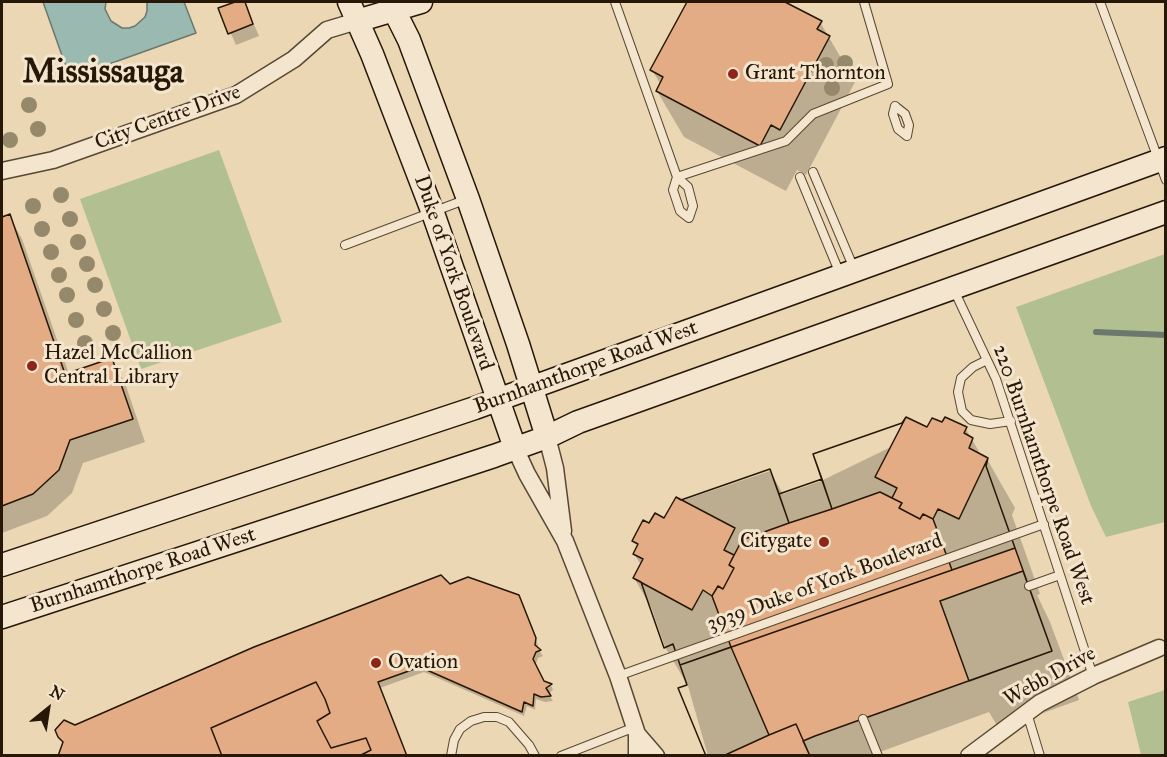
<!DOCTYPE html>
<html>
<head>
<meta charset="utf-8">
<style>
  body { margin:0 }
  #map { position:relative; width:1167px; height:757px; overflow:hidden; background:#ecd7b4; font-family:"IM FELL Great Primer",serif }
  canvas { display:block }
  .frame { position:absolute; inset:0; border:3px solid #261706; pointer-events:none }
  .north { position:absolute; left:18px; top:679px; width:60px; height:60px; -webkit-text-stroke:4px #f3e5ce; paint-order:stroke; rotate:30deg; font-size:16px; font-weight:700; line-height:24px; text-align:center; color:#261706 }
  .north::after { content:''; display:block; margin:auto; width:21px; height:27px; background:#261706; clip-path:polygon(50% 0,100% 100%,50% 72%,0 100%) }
</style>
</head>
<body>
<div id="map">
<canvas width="1167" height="757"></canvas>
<div class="frame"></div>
<div class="north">N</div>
</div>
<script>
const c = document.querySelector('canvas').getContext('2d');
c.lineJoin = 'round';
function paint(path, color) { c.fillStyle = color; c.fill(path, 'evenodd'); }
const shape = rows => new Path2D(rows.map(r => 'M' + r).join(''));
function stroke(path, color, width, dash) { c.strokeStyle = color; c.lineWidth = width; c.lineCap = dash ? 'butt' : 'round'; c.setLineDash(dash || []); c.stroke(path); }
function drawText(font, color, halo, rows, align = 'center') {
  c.font = font + ' "IM FELL Great Primer",serif'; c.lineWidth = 6; c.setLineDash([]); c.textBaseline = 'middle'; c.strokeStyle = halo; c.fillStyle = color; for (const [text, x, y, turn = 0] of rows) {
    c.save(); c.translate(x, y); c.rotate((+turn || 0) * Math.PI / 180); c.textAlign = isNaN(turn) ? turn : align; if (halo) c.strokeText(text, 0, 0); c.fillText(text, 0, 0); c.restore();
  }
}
paint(shape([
  [219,150,282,322,141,369,80,199],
  [1165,254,1165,522,1106,537,1091,506,1016,307],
  [1165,690,1165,755,1141,755,1128,702]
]), '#b2bf91');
const water = shape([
  [43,2,106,2,105,9,111,21,122,28,129,28,135,26,145,17,147,11,147,2,184,2,196,33,70,78,43,2]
]);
paint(water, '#99b9b1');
stroke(water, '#6b786d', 1.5);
paint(shape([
  [239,2,244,2,259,36,236,45,220,9],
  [688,2,782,2,820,22,855,82,806,175,797,170,786,191,684,137,657,91,661,85,652,70],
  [9,216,22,239,69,374,112,360,125,383,145,442,83,463,72,493,47,516,2,533,2,218],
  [928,429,966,429,982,457,987,459,1015,508,1012,515,1040,594,1037,595,1050,622,1079,700,999,729,989,712,869,756,708,756,688,686,665,647,651,607,634,578,641,565,634,554,638,547,634,541,650,525,665,520,681,501,770,471,783,494,821,481],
  [450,586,521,603,538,645,538,649,543,656,538,658,535,666,543,683,551,685,553,690,548,694,553,701,545,702,536,699,535,710,527,706,524,716,424,672,380,688,407,756,60,756,64,744,59,737,75,726]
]), '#0003');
stroke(shape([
  [1096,332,1166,335]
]), '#6b786d', 6);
const building = shape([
  [235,2,245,2,253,24,228,34,218,8,235,2],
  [687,2,785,2,822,21,817,29,830,36,780,130,771,125,760,146,656,91,663,77,650,70,687,2],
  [10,214,65,374,112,358,133,419,70,440,59,470,33,494,2,506,2,217,10,214],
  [906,417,927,427,932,418,942,422,945,417,967,427,964,433,973,438,969,448,988,458,986,466,1015,548,952,570,933,519,923,514,920,519,899,508,902,503,880,492,832,509,813,454,902,423,906,417],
  [906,417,927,427,932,418,942,422,945,417,967,427,964,433,973,438,969,448,988,458,959,519,938,509,933,519,923,514,920,519,899,508,902,503,892,498,897,488,875,477,906,417],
  [906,417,927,427,932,418,942,422,945,417,967,427,964,433,973,438,969,448,988,458,986,466,1015,548,680,665,673,644,664,648,641,582,633,578,643,559,633,554,638,544,632,541,643,520,649,523,655,513,664,518,676,497,681,500,770,469,779,494,822,479,813,454,902,423,906,417],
  [770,469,789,523,742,540,729,565,734,568,723,589,718,586,712,596,731,647,680,665,673,644,664,648,641,582,633,578,643,559,633,554,638,544,632,541,643,520,649,523,655,513,664,518,676,497,681,500,770,469],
  [822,479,832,509,789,523,779,494,822,479],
  [676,497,735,528,724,550,734,555,729,565,734,568,723,589,718,586,712,596,703,590,692,610,633,578,643,559,633,554,638,544,632,541,643,520,649,523,655,513,664,518,676,497],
  [1015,548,1052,651,815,736,803,741,810,756,706,756,678,688,687,685,680,665,1015,548],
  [1023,571,1052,651,969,681,940,601,1023,571],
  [441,575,450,584,468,577,519,595,536,638,535,645,541,650,536,652,533,659,544,681,552,684,546,688,551,696,541,697,534,694,533,706,524,702,522,712,420,667,378,682,407,756,359,756,371,750,366,738,331,748,317,721,330,713,325,699,316,682,211,728,222,756,58,756,63,742,58,737,55,730,64,720,75,725,254,647,441,575],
  [731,647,769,735,796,724,810,756,706,756,678,688,687,685,680,665,731,647],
  [316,682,325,699,330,713,317,721,331,748,366,738,371,750,359,756,222,756,211,728,316,682],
  [796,724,810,756,723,756,769,735,796,724]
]);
paint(building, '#e3ac85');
stroke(building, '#261706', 1.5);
const lane = shape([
  [615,2,677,177,786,141,813,114,888,84,864,2],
  [1100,2,1166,180],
  [895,106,905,114,909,125,907,136,898,129,893,114,895,106],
  [813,172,855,271],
  [677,177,688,187,693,206,689,218,680,211,673,190,677,177],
  [800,177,840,274],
  [345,245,467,199],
  [953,288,996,379,1093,676],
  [987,360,973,367,961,378,958,392,962,411,971,420,990,424,1011,421],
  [1029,586,1060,575],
  [618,676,1044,524],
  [1027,713,1040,756],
  [863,719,878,756],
  [451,756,454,740,460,729,471,721,484,717,497,717,509,722,529,745,535,756],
  [561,756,635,727]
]);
const street = shape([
  [2,171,53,160,236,95,294,59,327,30,357,21],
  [547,437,555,468,563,531],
  [515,448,527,474,565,541,618,676,637,734,637,756],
  [637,734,656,756],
  [969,756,1040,703,1093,676,1159,648]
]);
const secondary = shape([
  [349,2,372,54,433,213,515,448],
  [390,2,409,40,468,199,518,344,547,437],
  [357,21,421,2],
  [2,565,475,408,1166,158],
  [2,617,494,456,547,437,578,422,1166,212]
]);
stroke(lane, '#584732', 10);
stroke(street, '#584732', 19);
stroke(secondary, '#261706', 25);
stroke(lane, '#f3e5ce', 8);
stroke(street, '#f3e5ce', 16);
stroke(secondary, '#f3e5ce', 22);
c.fillStyle = '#96896b';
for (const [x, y] of [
  [845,63],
  [826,65],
  [832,88],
  [29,105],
  [38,129],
  [10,140],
  [61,195],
  [33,206],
  [70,219],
  [42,229],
  [78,242],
  [51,252],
  [87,264],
  [59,275],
  [95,285],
  [67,295],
  [104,309],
  [76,320],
  [113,333],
  [85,343]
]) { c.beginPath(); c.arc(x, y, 8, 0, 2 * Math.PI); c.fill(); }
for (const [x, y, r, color] of [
  [733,74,6,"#8f2418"],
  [32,366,6,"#8f2418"],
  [824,542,6,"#8f2418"],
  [376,663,6,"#8f2418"]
]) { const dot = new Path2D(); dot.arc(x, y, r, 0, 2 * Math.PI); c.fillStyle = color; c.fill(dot); stroke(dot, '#f3e5ce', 2); }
drawText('21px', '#261706', '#f3e5ce', [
  ["Grant Thornton",745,74],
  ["Hazel McCallion",44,354],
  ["Central Library",44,378],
  ["Citygate",812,542,"right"],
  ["Ovation",388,663]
], 'left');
drawText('21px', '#261706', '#f3e5ce', [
  ["City Centre Drive",168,118,-20],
  ["Duke of York Boulevard",453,273,71],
  ["Burnhamthorpe Road West",586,368,-20],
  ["220 Burnhamthorpe Road West",1043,475,71],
  ["Burnhamthorpe Road West",143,571,-18],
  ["3939 Duke of York Boulevard",825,583,-20],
  ["Webb Drive",1050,677,-29]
]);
drawText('bold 33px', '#261706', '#f3e5ce', [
  ["Mississauga",103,74]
]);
</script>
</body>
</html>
